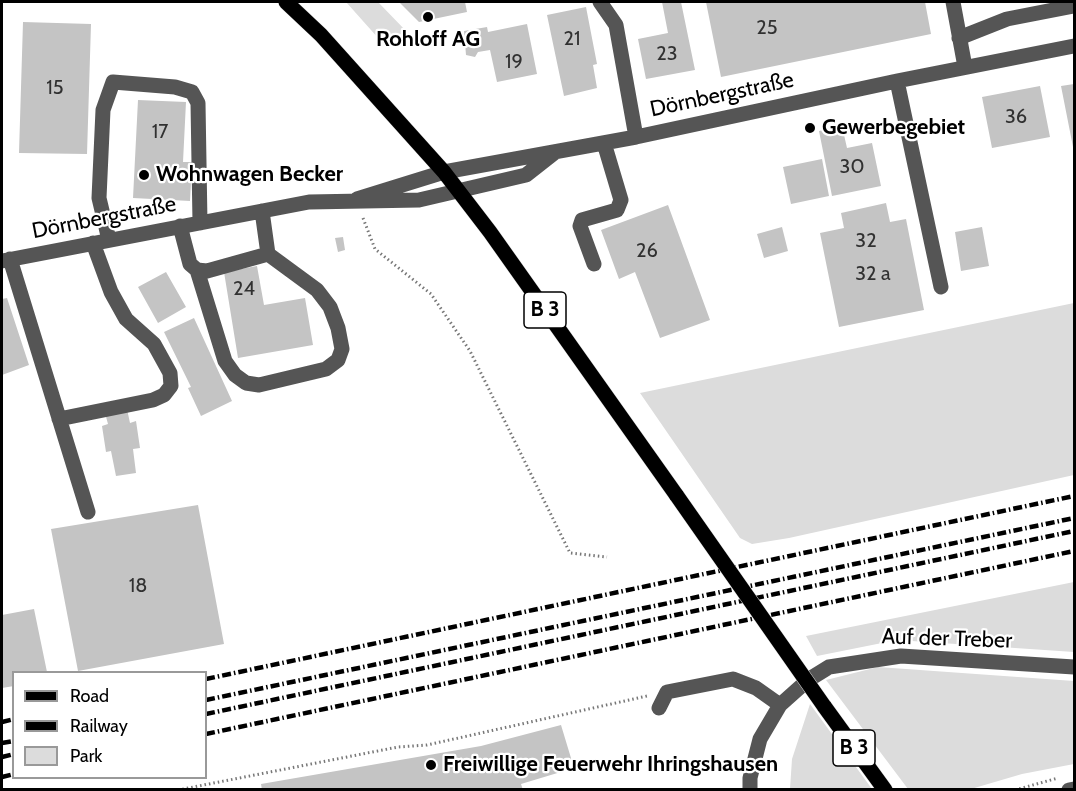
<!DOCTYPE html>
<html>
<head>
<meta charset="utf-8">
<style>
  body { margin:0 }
  #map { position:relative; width:1076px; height:791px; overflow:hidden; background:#fff; font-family:Cabin,sans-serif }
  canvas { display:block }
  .frame { position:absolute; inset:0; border:3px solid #000; pointer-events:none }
  .legend { position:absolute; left:12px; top:671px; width:195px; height:108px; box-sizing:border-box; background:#fff; border:2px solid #999; margin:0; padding:8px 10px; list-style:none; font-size:18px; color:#000 }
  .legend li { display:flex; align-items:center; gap:12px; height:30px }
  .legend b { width:30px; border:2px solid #999 }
</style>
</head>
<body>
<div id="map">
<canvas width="1076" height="791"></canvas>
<div class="frame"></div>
<ul class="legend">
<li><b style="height:8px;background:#000"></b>Road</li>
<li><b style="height:8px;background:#000"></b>Railway</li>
<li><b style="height:16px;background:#dcdcdc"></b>Park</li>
</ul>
</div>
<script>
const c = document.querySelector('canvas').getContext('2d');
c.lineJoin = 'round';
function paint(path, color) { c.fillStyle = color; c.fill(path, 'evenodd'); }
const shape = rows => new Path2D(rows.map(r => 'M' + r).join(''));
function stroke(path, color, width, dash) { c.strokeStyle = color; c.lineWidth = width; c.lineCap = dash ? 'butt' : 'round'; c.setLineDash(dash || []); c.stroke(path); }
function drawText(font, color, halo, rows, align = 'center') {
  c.font = font + ' Cabin,sans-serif'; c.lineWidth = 4.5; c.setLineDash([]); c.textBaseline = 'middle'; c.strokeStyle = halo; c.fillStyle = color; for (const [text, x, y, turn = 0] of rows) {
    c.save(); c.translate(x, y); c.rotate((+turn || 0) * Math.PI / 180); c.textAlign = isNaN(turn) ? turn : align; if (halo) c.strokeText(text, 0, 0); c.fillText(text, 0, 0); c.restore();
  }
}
paint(shape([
  [346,2,378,2,408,33,379,39],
  [1074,303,1074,475,789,538,752,544,740,538,640,393],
  [1074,582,1074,652,897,640,817,656,806,636],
  [878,667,1074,681,1074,764,1022,774,971,789,908,789,826,680],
  [810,704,872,789,790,789,792,759]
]), '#dcdcdc');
paint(shape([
  [399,2,465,2,467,12,419,22],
  [662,2,681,2,695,70,646,79,638,39,668,33],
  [706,2,925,2,931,34,721,77],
  [586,7,597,64,593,65,597,88,564,96,547,15],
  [23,22,91,24,87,154,19,153],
  [527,24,537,74,497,82,490,50,478,52,475,57,466,55,464,31,487,27,488,32],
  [1074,84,1074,147,1073,147,1061,86],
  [1040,86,1050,137,992,148,982,97],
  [138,100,186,102,183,162,192,162,190,201,133,198],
  [842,126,847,148,872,143,881,186,832,196,819,131],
  [822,159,829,196,791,204,783,167],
  [886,203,890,222,906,219,924,310,839,327,820,233,844,228,841,213],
  [668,205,710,320,660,338,635,272,619,279,601,230],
  [782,227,788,251,764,258,757,234],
  [982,227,989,266,961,271,955,232],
  [343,237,345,250,338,252,335,238],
  [257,266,264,305,305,298,313,345,238,358,224,272],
  [166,272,186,307,158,323,138,287],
  [7,298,29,365,2,375,2,299],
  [194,318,232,401,201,416,188,388,191,387,164,332],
  [127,409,130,423,136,421,140,448,133,449,136,473,116,476,111,451,106,452,102,426,108,424,105,413],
  [198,505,224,644,78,671,51,529],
  [34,609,47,672,14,672,14,686,2,688,2,615],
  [561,725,574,768,521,784,523,790,262,790,261,784,481,746]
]), '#c4c4c4');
const major = shape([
  [286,2,321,35,444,172,490,232,677,496],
  [824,706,885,790]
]);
stroke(major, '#dbdbdb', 16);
stroke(shape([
  [363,218,375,249,431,294,470,351,570,553,607,557],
  [178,790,398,747,427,745,647,696],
  [1015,790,1058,778]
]), '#777', 3, [1.5, 3]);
stroke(shape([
  [600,2,616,25,636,137],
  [953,2,965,67],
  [959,38,1007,19,1074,6],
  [897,81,941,287],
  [357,199,444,172,636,137,897,81,1074,46],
  [180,226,190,264,197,270,207,271,268,254,262,211],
  [109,240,99,198,103,110,113,82,175,87,192,92,198,103,200,223],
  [10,259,88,512],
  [2,261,309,202,419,200,526,175,554,153],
  [594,264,580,226,582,220,617,210,621,200,604,143],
  [197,270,225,361,235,375,246,383,259,385,326,369,338,360,342,349,338,328,330,307,317,290,268,254],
  [59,419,153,400,164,395,171,386,170,373,154,344,126,319,111,292,93,243],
  [659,708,667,692,733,679,756,688,780,705],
  [750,790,750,778,760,739,780,705,808,680,829,667,901,656,1074,667],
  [1069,790,1074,789]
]), '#555', 15);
stroke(major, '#000', 15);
stroke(shape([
  [206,679,1074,496],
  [206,700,1074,518],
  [206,714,1074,531],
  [2,722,14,719],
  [206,734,1074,551],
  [2,743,14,741],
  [2,757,14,754],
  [2,777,14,774]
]), '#000', 4.5, [9, 3, 1.5, 3]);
const majorBridge = shape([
  [677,496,824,706]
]);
stroke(majorBridge, '#dbdbdb', 16, []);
stroke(majorBridge, '#000', 15);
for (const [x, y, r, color] of [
  [428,17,6,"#000"],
  [810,128,6,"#000"],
  [144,175,6,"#000"],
  [431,765,6,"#000"]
]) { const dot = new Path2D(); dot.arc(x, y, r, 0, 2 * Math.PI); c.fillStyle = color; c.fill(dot); stroke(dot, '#fff', 2); }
drawText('20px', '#313131', null, [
  ["25",767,28],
  ["21",572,39],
  ["23",667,54],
  ["19",514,62],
  ["15",55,88],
  ["36",1016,117],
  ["17",160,132],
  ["30",852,167],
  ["32",866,241],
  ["26",647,251],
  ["32 a",873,274],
  ["24",244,289],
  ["18",138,586]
]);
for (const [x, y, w] of [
  [545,310,42],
  [854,748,42]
]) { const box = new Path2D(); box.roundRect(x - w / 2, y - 18, w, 36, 4.5); c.fillStyle = '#fff'; c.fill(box); stroke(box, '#000', 1.5); }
drawText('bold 21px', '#000', null, [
  ["B 3",545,310],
  ["B 3",854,748]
]);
drawText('bold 22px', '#000', '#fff', [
  ["Rohloff AG",428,40,"center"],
  ["Gewerbegebiet",822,128],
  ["Wohnwagen Becker",156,175],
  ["Freiwillige Feuerwehr Ihringshausen",443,765]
], 'left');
drawText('22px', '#000', '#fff', [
  ["Dörnbergstraße",722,95,-12],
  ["Dörnbergstraße",104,218,-11],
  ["Auf der Treber",947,639,2]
]);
</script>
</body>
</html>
